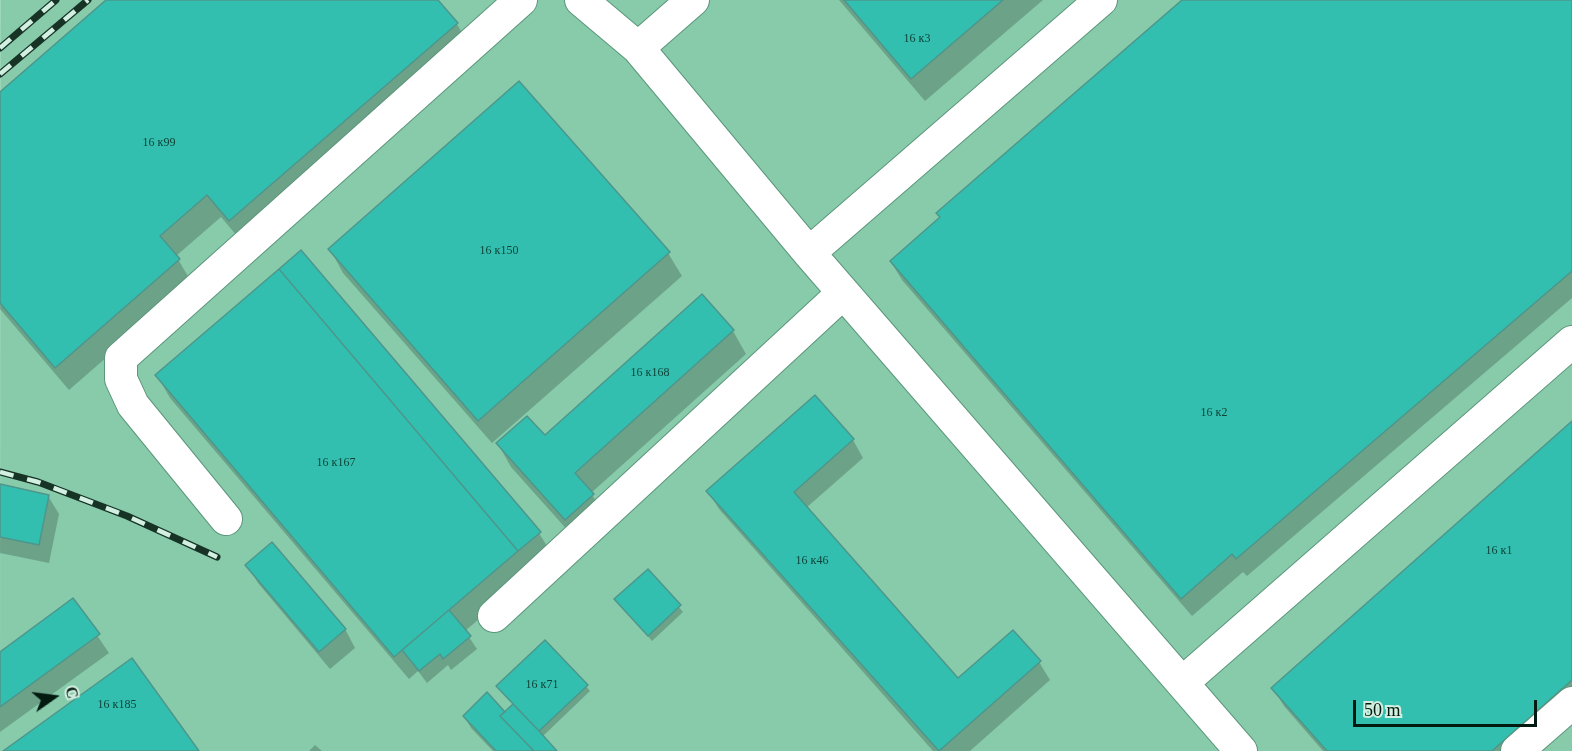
<!DOCTYPE html>
<html>
<head>
<meta charset="utf-8">
<style>
  body { margin:0 }
  #map { position:relative; width:1572px; height:751px; overflow:hidden; background:#9bd7b9; font-family:"Times New Roman",serif }
  canvas { display:block }
  .north { position:absolute; left:24px; top:667px; width:60px; height:60px; -webkit-text-stroke:4px #d2f0e1; paint-order:stroke; rotate:76deg; font-size:16px; font-weight:700; line-height:24px; text-align:center; color:#031a10 }
  .north::after { content:''; display:block; margin:auto; width:21px; height:27px; background:#031a10; clip-path:polygon(50% 0,100% 100%,50% 72%,0 100%) }
  .scale { position:absolute; left:1353px; top:700px; width:184px; height:27px; box-sizing:border-box; border:3px solid #031a10; border-top:0; padding-left:8px; font-size:18px; line-height:21px; white-space:nowrap; color:#031a10; -webkit-text-stroke:4px #d2f0e1; paint-order:stroke }
</style>
</head>
<body>
<div id="map">
<canvas width="1572" height="751"></canvas>
<div class="north">С</div>
<div class="scale">50 m</div>
</div>
<script>
const c = document.querySelector('canvas').getContext('2d');
c.lineJoin = 'round';
function paint(path, color) { c.fillStyle = color; c.fill(path, 'evenodd'); }
const shape = rows => new Path2D(rows.map(r => 'M' + r).join(''));
function stroke(path, color, width, dash) { c.strokeStyle = color; c.lineWidth = width; c.lineCap = dash ? 'butt' : 'round'; c.setLineDash(dash || []); c.stroke(path); }
function drawText(font, color, halo, rows, align = 'center') {
  c.font = font + ' "Times New Roman",serif'; c.lineWidth = 4.5; c.setLineDash([]); c.textBaseline = 'middle'; c.strokeStyle = halo; c.fillStyle = color; for (const [text, x, y, turn = 0] of rows) {
    c.save(); c.translate(x, y); c.rotate((+turn || 0) * Math.PI / 180); c.textAlign = isNaN(turn) ? turn : align; if (halo) c.strokeText(text, 0, 0); c.fillText(text, 0, 0); c.restore();
  }
}
paint(shape([
  [1572,0,1572,751,0,751,1,0]
]), '#87cbab');
paint(shape([
  [108,0,436,0,457,24,470,47,243,243,221,217,176,256,192,283,69,390,0,309,0,94],
  [839,0,1043,0,925,101],
  [1184,0,1572,0,1572,298,1247,576,1243,572,1192,616,902,280,891,262],
  [330,249,668,253,682,276,492,443,343,273],
  [733,331,746,354,591,493,606,518,579,543,511,467,498,444,544,437],
  [157,375,539,533,553,556,465,631,477,649,451,670,448,665,427,683,418,671,409,679,170,398],
  [1572,423,1572,707,1522,751,1323,751,1284,706,1273,688],
  [853,440,863,458,806,508,958,681,1039,662,1050,680,970,751,933,751,719,509,708,491],
  [0,486,48,496,59,514,49,563,0,553],
  [247,565,345,629,355,648,330,669,258,583],
  [648,571,683,612,652,641,616,599],
  [73,600,109,653,0,732,0,654],
  [498,686,586,686,590,691,542,737,555,751,493,751,471,728,464,716,505,714,514,705],
  [315,745,322,751,309,751]
]), '#0003');
const building = shape([
  [106,0,438,0,458,23,229,221,207,195,160,236,180,259,55,368,0,303,0,92,106,0],
  [844,0,1003,0,911,79,844,0],
  [1182,0,1572,0,1572,271,1236,559,1232,554,1181,599,890,261,940,217,936,213,1182,0],
  [519,81,670,252,478,421,328,249,519,81],
  [301,250,541,532,518,551,279,269,301,250],
  [279,269,518,551,394,657,155,375,279,269],
  [702,294,734,330,575,473,594,494,565,520,496,443,527,416,545,435,702,294],
  [815,395,854,439,794,492,958,678,1013,630,1041,661,939,751,706,491,815,395],
  [1572,421,1572,680,1492,751,1327,751,1271,688,1572,421],
  [0,484,49,495,39,545,0,537,0,484],
  [272,542,346,629,319,652,245,565,272,542],
  [648,569,681,605,648,636,614,599,648,569],
  [73,598,100,634,0,707,0,652,73,598],
  [449,610,471,636,443,659,440,654,419,671,402,650,449,610],
  [545,640,588,685,539,731,496,686,545,640],
  [132,658,199,751,3,751,132,658],
  [487,692,505,712,500,716,534,751,496,751,463,716,487,692],
  [513,704,539,731,557,751,534,751,500,716,513,704]
]);
paint(building, '#32bfaf');
stroke(building, '#4e968b', 1.5);
const minor = shape([
  [581,0,638,48,809,253,1241,751],
  [638,48,693,0],
  [809,253,1101,0],
  [226,519,133,405,121,379,121,358,521,0],
  [494,616,843,293],
  [1182,683,1572,342],
  [1517,751,1572,703]
]);
stroke(minor, '#5c967b', 34);
stroke(minor, '#fff', 32);
const rail = shape([
  [0,48,56,0],
  [0,74,88,0],
  [0,472,38,482,127,516,217,557]
]);
stroke(rail, '#173326', 7);
stroke(rail, '#d2f0e1', 4.5, [14]);
drawText('12px', '#0f4338', null, [
  ["16 к3",917,39],
  ["16 к99",159,143],
  ["16 к150",499,251],
  ["16 к168",650,373],
  ["16 к2",1214,413],
  ["16 к167",336,463],
  ["16 к1",1499,551],
  ["16 к46",812,561],
  ["16 к71",542,685],
  ["16 к185",117,705]
]);
</script>
</body>
</html>
